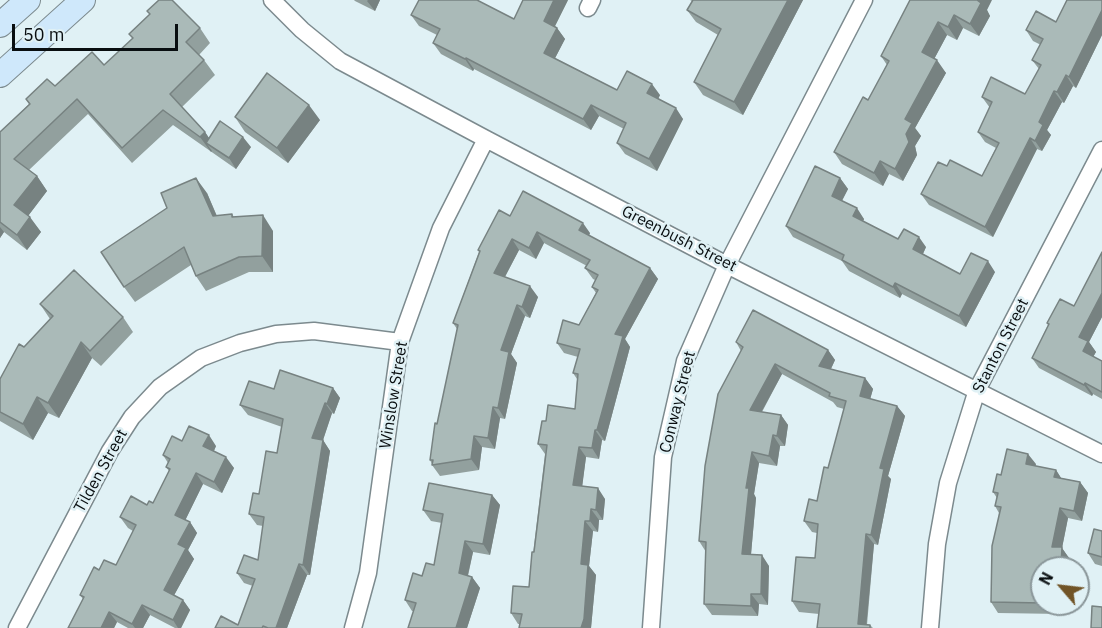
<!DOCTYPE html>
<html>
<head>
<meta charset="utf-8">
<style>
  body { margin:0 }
  #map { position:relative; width:1102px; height:628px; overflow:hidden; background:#e0f1f5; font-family:"IBM Plex Sans",sans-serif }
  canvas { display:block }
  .north { position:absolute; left:1030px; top:556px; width:60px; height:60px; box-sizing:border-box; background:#e0f1f5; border:2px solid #8a9699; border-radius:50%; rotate:298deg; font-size:16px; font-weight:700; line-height:24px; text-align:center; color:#090e10 }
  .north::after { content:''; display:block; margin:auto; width:21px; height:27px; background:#715427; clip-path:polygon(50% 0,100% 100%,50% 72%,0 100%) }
  .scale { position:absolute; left:12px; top:24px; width:166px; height:27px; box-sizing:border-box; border:3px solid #090e10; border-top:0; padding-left:8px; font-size:18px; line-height:21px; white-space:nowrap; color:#090e10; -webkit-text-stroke:4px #e0f1f5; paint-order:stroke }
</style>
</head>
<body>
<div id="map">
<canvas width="1102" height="628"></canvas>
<div class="north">N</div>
<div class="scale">50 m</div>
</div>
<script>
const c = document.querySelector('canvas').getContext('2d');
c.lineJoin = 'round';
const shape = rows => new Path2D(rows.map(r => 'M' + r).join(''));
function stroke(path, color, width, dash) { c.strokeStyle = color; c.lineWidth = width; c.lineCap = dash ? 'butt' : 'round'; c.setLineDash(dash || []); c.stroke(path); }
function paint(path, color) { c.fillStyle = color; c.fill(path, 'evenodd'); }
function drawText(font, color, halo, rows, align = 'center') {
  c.font = font + ' "IBM Plex Sans",sans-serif'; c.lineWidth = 5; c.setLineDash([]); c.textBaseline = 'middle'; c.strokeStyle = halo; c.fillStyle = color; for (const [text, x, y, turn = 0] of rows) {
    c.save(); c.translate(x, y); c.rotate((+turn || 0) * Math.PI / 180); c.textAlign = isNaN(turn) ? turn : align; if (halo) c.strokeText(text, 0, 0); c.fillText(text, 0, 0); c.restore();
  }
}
const minor = shape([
  [272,0,302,30,340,61,486,139,727,265,1102,454],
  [588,8,592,0],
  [17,628,110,451,132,417,160,387,201,358,240,343,276,334,314,331,400,342],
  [353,628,368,573,400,342,441,228,486,139],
  [651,628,663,457,685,361,727,265,864,0],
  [930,628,937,544,948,483,977,390,1102,150]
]);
const secondary = shape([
  [0,25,28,0],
  [0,75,83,0]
]);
stroke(minor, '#7c8a8e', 19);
stroke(secondary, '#7c8a8e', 26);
stroke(minor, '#fff', 16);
stroke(secondary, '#cfe8fb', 24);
paint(shape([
  [354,0,380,0,375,11,355,1],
  [568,0,555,26,557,28,565,39,555,58,617,90,660,95,658,99,683,119,657,171,625,154,617,143,624,129,599,116,591,130,474,69,473,71,441,54,433,43,437,35,419,26,411,15,514,19],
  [690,0,803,0,743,115,703,95,694,82,718,35,696,22,687,10,692,1],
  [910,0,987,10,990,16,979,36,963,28,957,40,947,35,934,59,946,73,915,128,921,136,915,146,917,155,903,181,889,174,883,186,842,164,834,152,868,100,887,65,881,56],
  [1102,0,1102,35,1076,88,1073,86,1064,103,1062,102,1047,130,1051,135,1042,151,1037,149,993,237,929,205,921,194,947,166,982,176,996,148,985,142,978,132,990,108,982,97,1025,94,1039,69,1032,60,1041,45,1033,41,1026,30,1056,22],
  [147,11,200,28,210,43,199,55,204,60,215,75,182,107,205,132,209,138,251,147,236,169,173,125,132,163,88,114,29,170,37,176,47,191,28,216,41,232,27,250,4,232,0,238,0,132,29,104,26,99,104,65,133,39,129,34,150,14],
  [235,117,320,120,288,163,245,132],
  [840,178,848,189,842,201,864,219,863,221,898,239,926,247,923,254,960,274,995,272,966,327,902,294,900,298,849,271,842,261,793,237,786,226],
  [207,193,217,216,232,214,234,217,273,231,273,272,249,272,206,291,196,276,191,265,135,302,124,287,167,208],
  [510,216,590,233,589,235,650,268,658,279,625,339,630,347,605,441,602,440,599,459,586,457,582,486,605,499,603,520,599,520,598,532,593,531,589,566,596,575,591,628,519,628,520,624,518,624,511,613,529,587,545,454,538,444,546,421,575,409,577,379,573,373,578,357,564,353,557,343,579,325,596,293,592,287,595,280,593,279,585,268,587,266,544,243,536,259,519,250,505,277,538,297,530,318,525,316,511,354,517,363,505,419,500,418,495,449,482,447,479,470,440,476,432,465,432,464,430,460,457,329,453,323,479,252,478,250],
  [1102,252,1102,317,1089,342,1096,352,1093,357,1102,361,1102,399,1093,394,1092,396,1039,368,1032,358,1048,325,1047,323,1074,306],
  [40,304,123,317,133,332,101,366,92,358,59,418,48,413,33,440,0,421,0,379,24,347,50,319],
  [736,342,828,350,835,360,831,369,865,378,873,389,870,399,897,406,905,416,888,476,891,479,878,545,874,544,867,625,870,625,873,628,817,628,819,614,799,612,792,601,815,558,817,533,812,532,804,521,817,501,828,468,844,409,837,407,833,402,782,374,762,412,781,415,788,425,785,446,780,446,777,466,759,463,754,494,756,498,751,555,769,566,768,605,759,604,758,616,712,615,704,604,706,552,699,541,741,351],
  [333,388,340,398,334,414,332,413,323,440,330,451,310,575,307,575,287,628,215,628,238,625,253,586,244,583,237,573,258,560,263,526,257,525,249,514,277,453,282,427,248,415,240,405,274,389],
  [182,441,216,446,214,451,234,468,222,493,203,484,185,520,190,522,197,533,188,550,194,559,174,595,183,600,190,610,181,628,175,628,150,615,143,628,128,628,117,622,114,628,68,628,83,599,80,595,99,570,116,565,133,531,128,528,120,517,153,503,169,471,166,467,168,463,163,455],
  [1036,464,1035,466,1056,470,1061,478,1080,482,1088,493,1082,521,1068,518,1062,548,1069,558,1069,568,1042,568,1042,604,1061,604,1061,614,998,613,991,602,999,513,995,506,997,498,993,492,1001,475],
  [492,495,500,505,490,555,473,552,468,576,472,577,480,588,467,628,408,628,414,611,412,611,405,600,422,576,434,565,442,523,431,521,423,510],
  [1102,531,1102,566,1095,564,1088,553]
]), '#92a09e');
paint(shape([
  [368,0,380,0,375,11,367,1],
  [554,0,568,0,552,32,544,21],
  [788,0,803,0,743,115,734,102],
  [977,0,992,0,987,10,990,16,979,36,970,24],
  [1102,10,1102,35,1076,88,1069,77],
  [954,15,963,28,957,40,948,27],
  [938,22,947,35,931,65,922,52],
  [557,28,565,39,552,64,544,53],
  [466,58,474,69,473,71,465,59],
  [937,60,946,73,915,128,921,136,915,146,917,155,903,181,895,169,906,134,905,119],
  [1066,75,1073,86,1064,103,1057,92],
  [652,84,660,95,655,105,647,93],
  [1054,91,1062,102,1047,130,1051,135,1042,151,1035,141,1039,122],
  [309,105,320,120,288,163,277,148],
  [591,105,599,116,591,130,583,119],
  [676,108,683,119,657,171,649,159],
  [205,132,215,147,206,143,212,151,211,152,200,137],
  [243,137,251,147,236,169,229,158],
  [1030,138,1037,149,993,237,985,227],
  [880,161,889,174,883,186,874,173],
  [37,176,47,191,25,220,14,205],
  [196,178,207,193,223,231,213,216],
  [840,178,848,189,839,206,832,196],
  [857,208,864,219,861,226,853,216],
  [263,215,273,231,273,272,262,256],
  [30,217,41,232,27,250,17,235],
  [583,223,590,233,587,240,579,230],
  [0,227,4,232,0,238],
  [537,232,544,243,536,259,529,248],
  [919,237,926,247,920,260,913,249],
  [512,239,519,250,501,284,494,273],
  [988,261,995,272,966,327,959,316],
  [650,268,658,279,625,339,630,347,605,441,597,430,615,334],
  [895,283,902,294,900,298,893,287],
  [530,286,538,297,530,318,522,307],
  [1102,293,1102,317,1089,342,1096,352,1090,362,1083,351,1079,337],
  [517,305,525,316,511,354,517,363,505,419,498,408,501,350],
  [81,342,92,358,59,418,48,403],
  [828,350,835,360,827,377,819,366],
  [775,364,782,374,757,420,750,410],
  [865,378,873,389,868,407,860,396],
  [1085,383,1093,394,1092,396,1084,385],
  [333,388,340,398,334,414,327,404],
  [37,397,48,413,33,440,23,424],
  [325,403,332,413,320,449,312,438],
  [897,406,905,416,888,476,891,479,878,545,871,535,880,468],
  [493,407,500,418,495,449,488,438],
  [781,415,788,425,785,446,777,436],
  [595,430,602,440,599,459,592,448],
  [209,435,216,446,211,457,203,446],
  [773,435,780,446,777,466,769,456],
  [474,436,482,447,479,470,471,459],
  [323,440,330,451,310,575,303,565],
  [579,447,586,457,581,496,573,485],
  [752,452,759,463,754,494,756,498,750,565,742,554,746,488],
  [1028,454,1036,464,1033,475,1026,464],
  [226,457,234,468,222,493,214,482],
  [1056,470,1063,481,1054,477],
  [196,473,203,484,183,525,175,515],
  [1080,482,1088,493,1082,521,1074,511],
  [598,488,605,499,603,520,596,510],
  [492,495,500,505,490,555,483,544],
  [1060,508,1068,518,1062,548,1069,558,1069,568,1063,568,1052,547],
  [591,509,599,520,598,532,590,521],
  [585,521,593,531,589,566,596,575,591,628,581,628,581,564],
  [190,522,197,533,188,550,194,559,171,601,164,590,178,544],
  [866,534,874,544,866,628,858,624],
  [465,541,473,552,466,583,459,573],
  [762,555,769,566,768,605,761,594],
  [299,564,307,575,287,628,276,628],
  [472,577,480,588,467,628,456,628],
  [751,594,759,604,758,616,751,606],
  [183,600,190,610,181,628,178,628,173,620],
  [1054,604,1061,604,1061,614],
  [142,605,150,615,143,628,135,628,132,624],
  [109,612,117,622,114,628,101,628]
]), '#778281');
const building = shape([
  [159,0,172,0,200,28,186,42,204,60,170,94,205,132,200,137,163,110,122,148,77,99,14,159,37,176,14,205,30,217,17,235,0,222,0,132,30,104,26,99,47,79,55,86,92,52,104,65,133,38,129,34,150,14,147,11,159,0],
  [419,0,477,0,514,19,523,0,554,0,544,21,557,28,544,53,617,90,627,71,652,84,647,93,676,108,649,159,617,143,626,123,591,105,583,119,466,58,465,59,433,43,440,29,411,15,419,0],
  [693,0,788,0,734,102,694,82,721,29,687,10,693,0],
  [910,0,977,0,981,3,970,24,954,15,948,27,938,22,922,52,937,60,905,119,912,123,906,134,909,142,895,169,880,161,874,173,834,152,863,97,868,100,889,61,881,56,910,0],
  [1067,0,1102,0,1102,10,1069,77,1066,75,1057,92,1054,91,1039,122,1043,125,1035,141,1030,138,985,227,921,194,938,162,947,166,950,160,982,176,999,143,978,132,992,102,982,97,991,77,1025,94,1041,65,1032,60,1043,39,1026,30,1036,11,1056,22,1067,0],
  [267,73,309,105,277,148,235,117,267,73],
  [220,121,243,137,229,158,206,143,220,121],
  [815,166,840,178,832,196,857,208,853,216,898,239,904,229,919,237,913,249,960,274,971,253,988,261,959,316,895,283,893,287,842,260,844,255,786,226,815,166],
  [196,178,213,216,232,214,232,217,263,215,262,256,239,257,196,276,184,247,124,287,101,252,167,208,161,193,196,178],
  [523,191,583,223,579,230,650,268,615,334,623,336,597,430,595,430,592,448,579,447,573,485,598,488,596,510,591,509,590,521,585,521,581,564,588,565,584,619,581,628,519,628,522,614,511,613,513,586,529,587,532,552,534,552,547,445,538,444,542,421,546,421,548,405,575,409,578,374,573,373,580,349,557,343,563,320,579,325,598,290,592,287,598,275,585,268,590,260,537,232,529,248,512,239,494,273,530,286,522,307,517,305,501,350,509,352,498,408,493,407,488,438,474,436,471,459,432,465,433,460,430,460,435,423,437,424,458,325,453,323,480,251,478,250,499,210,510,216,523,191],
  [1102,252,1102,293,1079,337,1088,341,1083,351,1102,361,1102,392,1085,383,1084,385,1032,358,1049,324,1047,323,1060,299,1074,306,1102,252],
  [74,270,123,317,90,351,81,342,48,403,37,397,23,424,0,412,0,379,19,344,24,347,53,316,40,304,74,270],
  [753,310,828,350,819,366,865,378,860,396,897,406,880,468,884,469,871,535,866,534,858,624,870,625,870,628,817,628,820,604,792,601,796,557,815,558,818,524,804,521,809,499,817,501,824,467,828,468,846,401,829,396,830,393,775,364,750,410,781,415,777,436,773,435,769,456,752,452,746,488,749,488,742,554,762,555,761,594,751,594,751,606,704,604,706,542,699,541,705,466,718,394,743,347,736,342,753,310],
  [280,370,333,388,327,404,325,403,312,438,323,440,303,565,299,564,276,628,268,628,263,626,262,628,215,628,221,616,238,625,255,579,237,573,244,555,258,560,264,517,249,514,253,493,259,494,266,451,277,453,283,419,240,405,249,381,274,389,280,370],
  [189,426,209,435,203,446,226,457,214,482,196,473,175,515,190,522,178,544,186,548,164,590,183,600,173,620,142,605,132,624,109,612,101,628,68,628,84,597,80,595,94,567,99,570,104,560,116,565,136,525,120,517,131,496,147,505,149,501,153,503,170,469,166,467,170,459,163,455,172,436,182,441,189,426],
  [1007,449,1028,454,1026,464,1056,470,1054,477,1080,482,1074,511,1060,508,1052,547,1062,547,1061,565,1054,565,1054,568,1042,568,1042,603,991,602,992,546,1001,507,995,506,998,493,993,492,997,474,1001,475,1007,449],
  [429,483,492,495,483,544,465,541,459,573,472,577,456,628,408,628,416,603,405,600,413,573,422,576,426,563,434,565,443,514,423,510,429,483],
  [1094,529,1102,531,1102,557,1088,553,1094,529],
  [1092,606,1102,607,1102,628,1091,628,1092,606]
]);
paint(building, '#aabab8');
stroke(building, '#778281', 1.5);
drawText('16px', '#090e10', '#e0f1f5', [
  ["Greenbush Street",679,239,27],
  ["Stanton Street",1001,346,-63],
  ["Winslow Street",394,395,-81],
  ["Conway Street",678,402,-76],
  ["Tilden Street",101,471,-61]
]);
</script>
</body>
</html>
